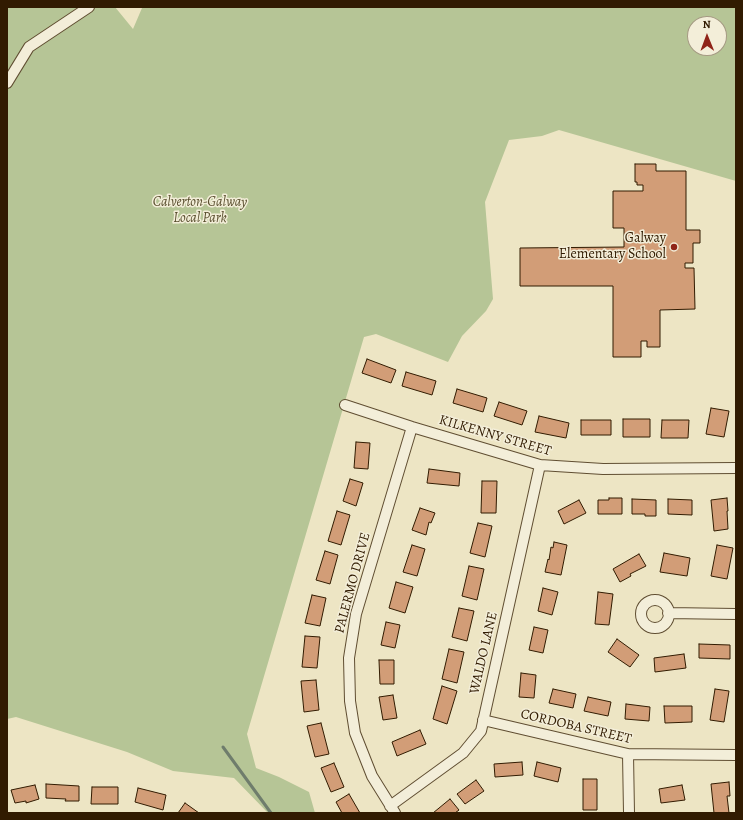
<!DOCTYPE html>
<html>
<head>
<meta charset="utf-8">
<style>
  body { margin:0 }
  #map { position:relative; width:743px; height:820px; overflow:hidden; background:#ede5c4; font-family:Alegreya,serif }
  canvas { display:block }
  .frame { position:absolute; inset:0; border:8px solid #311b01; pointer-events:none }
  .north { position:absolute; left:687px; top:16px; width:40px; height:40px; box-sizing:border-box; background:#f3eed9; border:1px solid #a59a83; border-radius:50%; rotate:359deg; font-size:11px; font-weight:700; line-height:16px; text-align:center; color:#311b01 }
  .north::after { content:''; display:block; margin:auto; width:14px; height:18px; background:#8f2418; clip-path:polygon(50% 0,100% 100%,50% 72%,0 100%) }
</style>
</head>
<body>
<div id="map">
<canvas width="743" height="820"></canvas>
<div class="frame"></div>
<div class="north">N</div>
</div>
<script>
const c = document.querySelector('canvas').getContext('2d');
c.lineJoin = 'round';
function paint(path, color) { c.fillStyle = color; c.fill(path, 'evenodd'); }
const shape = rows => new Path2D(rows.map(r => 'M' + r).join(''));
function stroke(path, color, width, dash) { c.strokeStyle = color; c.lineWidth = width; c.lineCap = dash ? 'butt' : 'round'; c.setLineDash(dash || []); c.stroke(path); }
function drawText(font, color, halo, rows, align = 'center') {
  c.font = font + ' Alegreya,serif'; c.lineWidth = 3; c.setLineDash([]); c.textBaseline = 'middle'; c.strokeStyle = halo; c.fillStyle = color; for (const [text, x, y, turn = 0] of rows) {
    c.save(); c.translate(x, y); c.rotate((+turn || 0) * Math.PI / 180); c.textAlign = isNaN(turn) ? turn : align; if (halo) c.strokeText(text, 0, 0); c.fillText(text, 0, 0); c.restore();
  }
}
paint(shape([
  [7,7,115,7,133,29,142,8,141,7,736,7,736,181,559,130,542,136,509,140,485,202,493,299,486,311,462,336,448,362,376,334,364,337,247,734,256,768,279,777,309,792,315,813,268,813,234,778,173,771,127,752,16,717,7,719],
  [695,24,719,24,719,48,695,48]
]), '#b6c596');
stroke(shape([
  [223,747,271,813]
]), '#6f7d6c', 3);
const building = shape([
  [635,164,656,164,656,171,686,171,686,230,700,230,700,243,693,243,693,263,685,263,685,268,694,268,695,309,660,310,660,347,647,347,647,341,641,341,641,357,613,357,613,286,520,286,520,248,624,247,624,228,613,228,613,191,643,191,643,185,637,185,637,182,635,182,635,164],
  [367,359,396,370,391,383,362,373,367,359],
  [406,372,436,381,432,395,402,386,406,372],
  [457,389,487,398,483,412,453,403,457,389],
  [499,402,527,411,522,425,494,416,499,402],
  [711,408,729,411,724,437,706,434,711,408],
  [539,416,569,423,566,438,535,432,539,416],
  [623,419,650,419,650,437,623,437,623,419],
  [581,420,611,420,611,435,581,435,581,420],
  [662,420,689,420,688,438,661,438,662,420],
  [356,442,370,443,368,469,354,468,356,442],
  [429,469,460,473,459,486,427,483,429,469],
  [350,479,363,483,356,506,343,501,350,479],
  [482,481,497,481,496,513,481,513,482,481],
  [609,498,622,498,622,514,598,514,598,500,609,500,609,498],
  [727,498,728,511,727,511,728,529,714,531,711,500,727,498],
  [632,499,656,500,656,516,645,516,645,514,632,514,632,499],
  [668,499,692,500,692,515,668,514,668,499],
  [579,500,586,513,564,524,558,511,579,500],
  [420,508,435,513,431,523,429,522,426,535,412,530,420,508],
  [337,511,350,515,341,545,328,541,337,511],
  [478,523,492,526,485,557,470,553,478,523],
  [554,542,567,545,561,575,545,572,548,559,549,560,551,547,553,548,554,542],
  [412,545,425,549,417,576,403,572,412,545],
  [717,545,733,548,727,579,711,576,717,545],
  [325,551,338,555,330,584,316,580,325,551],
  [664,553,690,558,687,576,660,572,664,553],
  [639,554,646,566,630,574,631,576,620,582,613,569,639,554],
  [469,566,484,569,477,600,462,596,469,566],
  [396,582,413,587,405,613,389,608,396,582],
  [543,588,558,592,552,615,538,611,543,588],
  [598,592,613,594,609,625,595,624,598,592],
  [312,595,326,598,320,626,305,623,312,595],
  [459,608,474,611,467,641,452,637,459,608],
  [386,622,400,625,395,648,381,645,386,622],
  [534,627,548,630,543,653,529,650,534,627],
  [305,636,320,637,317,668,302,667,305,636],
  [617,639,639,655,630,667,608,652,617,639],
  [699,644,730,645,730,659,699,658,699,644],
  [449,649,464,652,457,683,442,679,449,649],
  [684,654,686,668,655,672,654,658,684,654],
  [379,660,394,660,394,684,380,684,379,660],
  [521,673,536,675,534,698,519,697,521,673],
  [316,680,319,710,304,712,301,681,316,680],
  [442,686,457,691,447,724,433,719,442,686],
  [553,689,576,694,573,708,549,703,553,689],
  [715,689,729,691,724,722,710,720,715,689],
  [393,695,397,718,383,720,379,697,393,695],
  [588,697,611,702,608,716,584,711,588,697],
  [626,704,650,707,649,721,625,719,626,704],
  [664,706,692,706,692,722,665,723,664,706],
  [321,723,329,754,315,757,307,726,321,723],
  [420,730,426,744,397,756,392,742,420,730],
  [522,762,523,775,495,777,494,764,522,762],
  [537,762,561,768,558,782,534,776,537,762],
  [334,763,344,787,331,792,321,768,334,763],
  [583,779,597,779,597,810,583,810,583,779],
  [476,780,484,791,465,804,457,794,476,780],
  [729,782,730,796,727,796,729,813,714,813,711,784,729,782],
  [46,784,79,786,79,801,65,801,66,799,46,798,46,784],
  [35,785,39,799,26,803,26,801,15,803,11,790,35,785],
  [682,785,685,800,661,803,659,789,682,785],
  [92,787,118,787,118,804,91,804,92,787],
  [138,788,166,795,163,810,135,802,138,788],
  [349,794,360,813,342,813,336,802,349,794],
  [450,799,459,810,455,813,433,813,450,799],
  [185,803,199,813,178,813,185,803]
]);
paint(building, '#d29d77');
stroke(building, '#311b01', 1);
const minor = shape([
  [7,83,29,47,89,7],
  [345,405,412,427,540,465,603,469,736,468],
  '641 614a14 14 0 1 1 28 0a14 14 0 1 1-28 0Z',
  [668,613,736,614],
  [483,720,628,754,736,755],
  [628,754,629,813],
  [390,806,463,753,481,731,540,465],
  [395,813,372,776,355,733,350,701,349,658,356,614,412,427]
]);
stroke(minor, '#604e32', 12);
stroke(minor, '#f3eed9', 10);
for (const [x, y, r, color] of [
  [674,247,4,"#8f2418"]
]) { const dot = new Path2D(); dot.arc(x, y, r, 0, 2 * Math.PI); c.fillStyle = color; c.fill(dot); stroke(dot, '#f3eed9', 1.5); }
drawText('italic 14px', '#594e2e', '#f3eed9', [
  ["Calverton-Galway",200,203],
  ["Local Park",200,219]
]);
drawText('14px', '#311b01', '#f3eed9', [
  ["Galway",666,239],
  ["Elementary School",666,255]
], 'right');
drawText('14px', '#311b01', '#f3eed9', [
  ["KILKENNY STREET",495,436,16],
  ["PALERMO DRIVE",353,583,-75],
  ["WALDO LANE",484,653,-77],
  ["CORDOBA STREET",576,727,13]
]);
</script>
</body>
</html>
